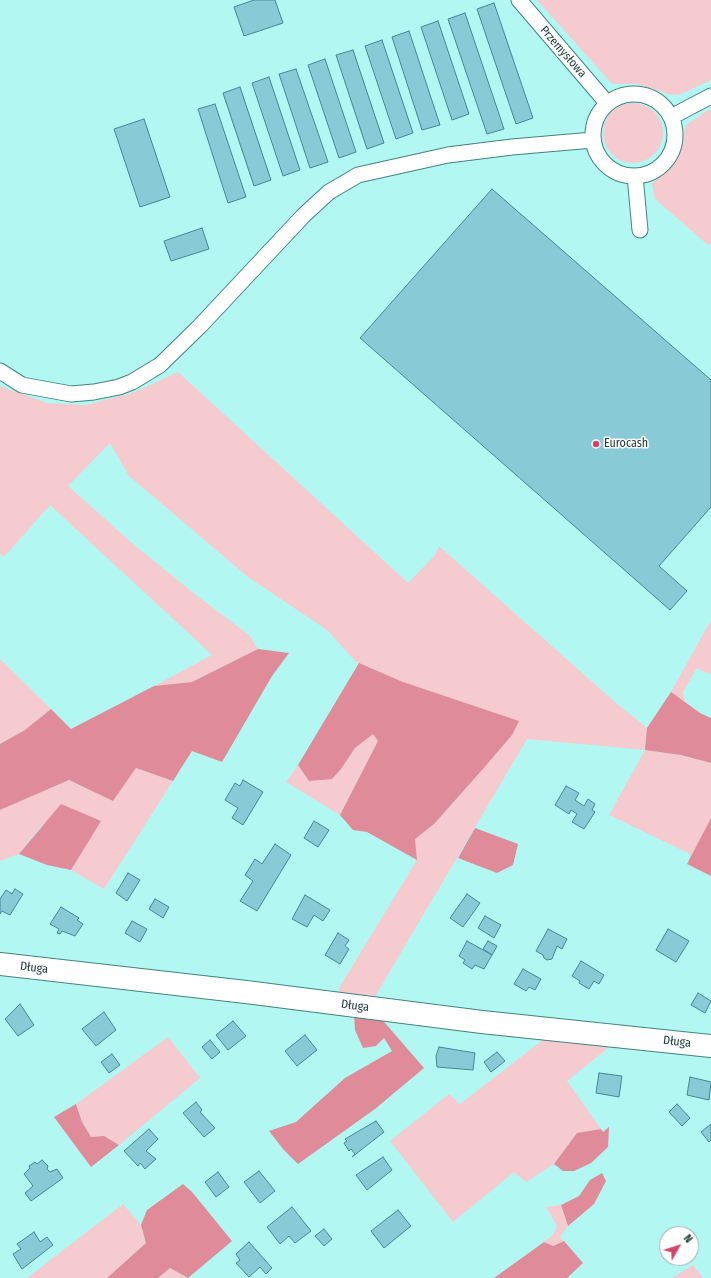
<!DOCTYPE html>
<html>
<head>
<meta charset="utf-8">
<style>
  body { margin:0 }
  #map { position:relative; width:711px; height:1278px; overflow:hidden; background:#b2f7f2; font-family:"Fira Sans Condensed",sans-serif }
  canvas { display:block }
  .north { position:absolute; left:659px; top:1226px; width:40px; height:40px; box-sizing:border-box; background:#fff; border:1px solid #a4afaf; border-radius:50%; rotate:51deg; font-size:11px; font-weight:700; line-height:16px; text-align:center; color:#1c3836 }
  .north::after { content:''; display:block; margin:auto; width:14px; height:18px; background:#d44468; clip-path:polygon(50% 0,100% 100%,50% 72%,0 100%) }
</style>
</head>
<body>
<div id="map">
<canvas width="711" height="1278"></canvas>
<div class="north">N</div>
</div>
<script>
const c = document.querySelector('canvas').getContext('2d');
c.lineJoin = 'round';
function paint(path, color) { c.fillStyle = color; c.fill(path, 'evenodd'); }
const shape = rows => new Path2D(rows.map(r => 'M' + r).join(''));
function stroke(path, color, width, dash) { c.strokeStyle = color; c.lineWidth = width; c.lineCap = dash ? 'butt' : 'round'; c.setLineDash(dash || []); c.stroke(path); }
function drawText(font, color, halo, rows, align = 'center') {
  c.font = font + ' "Fira Sans Condensed",sans-serif'; c.lineWidth = 3; c.setLineDash([]); c.textBaseline = 'middle'; c.strokeStyle = halo; c.fillStyle = color; for (const [text, x, y, turn = 0] of rows) {
    c.save(); c.translate(x, y); c.rotate((+turn || 0) * Math.PI / 180); c.textAlign = isNaN(turn) ? turn : align; if (halo) c.strokeText(text, 0, 0); c.fillText(text, 0, 0); c.restore();
  }
}
paint(shape([
  [537,0,711,0,711,80,679,95,668,94,637,84,612,84],
  '603 133a30 30 0 1 1 60 0a30 30 0 1 1-60 0Z',
  [711,108,711,243,708,245,655,199,652,184,680,152,686,125],
  [178,372,408,583,435,555,439,546,616,703,647,728,646,750,681,755,711,763,711,818,692,855,609,815,645,750,527,739,373,1000,338,998,339,988,417,860,415,839,434,824,482,770,403,682,356,662,327,630,248,577,129,476,110,443,68,486,133,544,196,595,249,635,258,649,192,682,154,686,212,655,50,505,4,557,0,554,0,386,47,403,86,405,135,392],
  [711,620,711,675,697,668,683,692,685,702,671,692],
  [0,659,51,709,25,730,0,744],
  [373,733,379,740,340,815,286,782,298,765,309,781,341,769,355,748],
  [136,768,173,781,104,889,71,870,100,821,41,826,19,854,0,861,0,810,69,780,113,801],
  [548,1036,613,1044,567,1081,601,1129,577,1133,554,1164,526,1182,514,1172,453,1222,390,1141,449,1094,460,1104],
  [168,1037,200,1078,119,1145,104,1136,91,1137,82,1122,76,1104],
  [123,1204,141,1225,146,1243,107,1278,27,1278],
  [561,1205,568,1226,560,1237,564,1241,553,1246,544,1242,553,1235,557,1226,546,1207],
  [693,1265,703,1278,672,1278],
  [170,1268,187,1278,158,1278]
]), '#f6cbd0');
paint(shape([
  [258,649,289,653,272,676,222,762,192,751,173,781,136,768,113,801,69,780,0,810,0,744,25,730,51,709,71,729,154,686,192,682],
  [359,663,403,682,519,721,512,735,482,770,434,824,415,839,417,860,367,832,353,830,340,815,378,741,373,734,355,748,341,769,332,779,309,781,298,765],
  [671,692,700,713,711,718,711,763,681,755,645,750,647,728],
  [61,804,101,821,71,870,47,865,19,854],
  [711,818,711,876,687,864],
  [475,828,518,844,513,865,497,873,458,858],
  [354,1014,379,1016,424,1068,375,1109,298,1164,283,1149,269,1131,296,1122,345,1078,392,1051,384,1038,376,1046,363,1048,355,1030],
  [76,1104,82,1122,91,1137,104,1136,119,1145,91,1167,54,1117],
  [609,1127,608,1147,591,1163,574,1171,563,1171,554,1164,577,1133,601,1129,603,1132],
  [602,1173,606,1181,594,1204,568,1226,561,1205,579,1196,590,1180],
  [183,1184,192,1192,232,1241,188,1278,170,1268,158,1278,107,1278,146,1243,141,1225,147,1210],
  [564,1241,583,1263,567,1278,494,1278,544,1242,553,1246]
]), '#df8b99');
const building = shape([
  [254,0,275,0,283,23,244,36,234,7,254,0],
  [494,3,533,118,516,124,477,9,494,3],
  [465,13,504,129,487,134,448,19,465,13],
  [438,21,469,114,452,120,421,27,438,21],
  [409,31,440,125,422,130,392,37,409,31],
  [382,40,413,133,396,139,365,46,382,40],
  [353,50,384,143,367,149,336,55,353,50],
  [325,59,356,152,339,158,308,65,325,59],
  [296,69,328,162,310,168,279,74,296,69],
  [269,77,300,170,283,176,252,83,269,77],
  [240,87,271,180,254,186,223,93,240,87],
  [215,104,246,197,228,203,198,109,215,104],
  [144,119,170,197,140,207,114,129,144,119],
  [492,189,711,380,711,507,659,566,687,591,670,610,360,338,492,189],
  [202,228,209,249,171,261,164,241,202,228],
  [243,780,263,792,243,825,232,818,238,808,225,800,235,783,240,786,243,780],
  [566,786,579,793,575,800,584,806,588,799,595,804,592,810,595,812,584,829,572,822,577,814,571,810,569,814,555,805,566,786],
  [314,821,329,830,318,847,304,838,314,821],
  [275,844,291,855,257,911,240,901,253,881,245,875,255,859,262,864,275,844],
  [128,873,140,880,127,901,116,893,128,873],
  [15,889,23,894,10,915,2,911,0,914,0,899,6,890,12,894,15,889],
  [467,894,480,903,463,927,450,918,467,894],
  [305,895,330,910,323,921,314,915,307,927,292,919,305,895],
  [155,899,169,907,163,918,149,909,155,899],
  [61,907,79,918,77,920,83,924,75,936,62,931,60,934,57,933,59,929,50,924,61,907],
  [485,916,501,925,494,938,478,928,485,916],
  [132,921,147,929,140,942,125,933,132,921],
  [548,929,567,939,562,949,557,946,552,959,547,960,544,958,543,955,536,951,548,929],
  [668,929,689,941,676,962,656,950,668,929],
  [338,933,349,940,345,946,349,949,340,964,325,955,338,933],
  [467,941,492,955,484,969,475,965,472,969,463,963,465,960,459,956,467,941],
  [488,941,497,946,492,955,483,949,488,941],
  [581,961,604,975,599,984,594,981,589,989,579,983,580,981,572,976,581,961],
  [523,969,541,979,535,990,529,987,526,991,514,984,523,969],
  [698,993,711,1001,705,1013,691,1005,698,993],
  [20,1004,34,1025,18,1036,5,1019,20,1004],
  [104,1012,116,1030,96,1046,82,1029,104,1012],
  [233,1021,246,1036,228,1050,216,1035,233,1021],
  [305,1035,317,1050,297,1066,285,1051,305,1035],
  [210,1040,220,1052,212,1059,202,1047,210,1040],
  [439,1047,475,1053,473,1070,437,1067,436,1056,439,1047],
  [497,1052,505,1061,491,1072,484,1062,497,1052],
  [112,1054,120,1065,109,1073,101,1062,112,1054],
  [599,1073,622,1076,619,1097,596,1093,599,1073],
  [690,1077,711,1082,709,1100,687,1095,690,1077],
  [196,1102,202,1110,200,1112,215,1128,204,1137,183,1113,196,1102],
  [677,1104,690,1118,682,1126,669,1112,677,1104],
  [376,1121,384,1132,352,1157,355,1154,351,1149,349,1151,344,1143,347,1141,345,1139,376,1121],
  [711,1124,711,1140,709,1142,701,1132,711,1124],
  [149,1129,158,1139,146,1151,156,1159,145,1169,140,1163,138,1166,124,1151,149,1129],
  [383,1157,392,1170,367,1190,356,1175,383,1157],
  [42,1160,48,1166,47,1169,50,1172,57,1169,63,1178,31,1201,25,1193,33,1186,24,1174,30,1168,29,1166,35,1162,37,1164,42,1160],
  [259,1171,275,1191,260,1203,244,1182,259,1171],
  [218,1172,229,1187,216,1197,205,1182,218,1172],
  [292,1207,311,1231,295,1243,289,1236,280,1244,267,1227,292,1207],
  [398,1210,411,1226,384,1248,371,1231,398,1210],
  [324,1229,332,1239,324,1246,315,1236,324,1229],
  [34,1232,40,1242,47,1237,53,1245,22,1269,13,1254,21,1249,17,1244,34,1232],
  [249,1242,272,1268,266,1274,260,1267,249,1277,236,1263,240,1260,236,1254,249,1242]
]);
paint(building, '#88cad6');
stroke(building, '#468792', 1);
const street = shape([
  [519,0,607,103],
  '593 135a41 41 0 1 1 82 0a41 41 0 1 1-82 0Z',
  [671,117,711,96],
  [635,176,640,230],
  [0,371,22,385,71,394,94,392,119,387,132,382,160,365,200,326,304,215,329,192,358,175,448,155,512,147,593,140]
]);
const secondary = shape([
  [0,964,246,992,482,1022,711,1046]
]);
stroke(street, '#418480', 17);
stroke(secondary, '#418480', 24);
stroke(street, '#fff', 15);
stroke(secondary, '#fff', 22);
for (const [x, y, r, color] of [
  [596,444,4,"#d44468"]
]) { const dot = new Path2D(); dot.arc(x, y, r, 0, 2 * Math.PI); c.fillStyle = color; c.fill(dot); stroke(dot, '#fff', 1.5); }
drawText('12px', '#1c3836', '#fff', [
  ["Przemysłowa",563,52,49],
  ["Długa",34,968,7],
  ["Długa",355,1006,7],
  ["Długa",677,1042,6]
]);
drawText('12px', '#1c3836', '#fff', [
  ["Eurocash",604,444]
], 'left');
</script>
</body>
</html>
